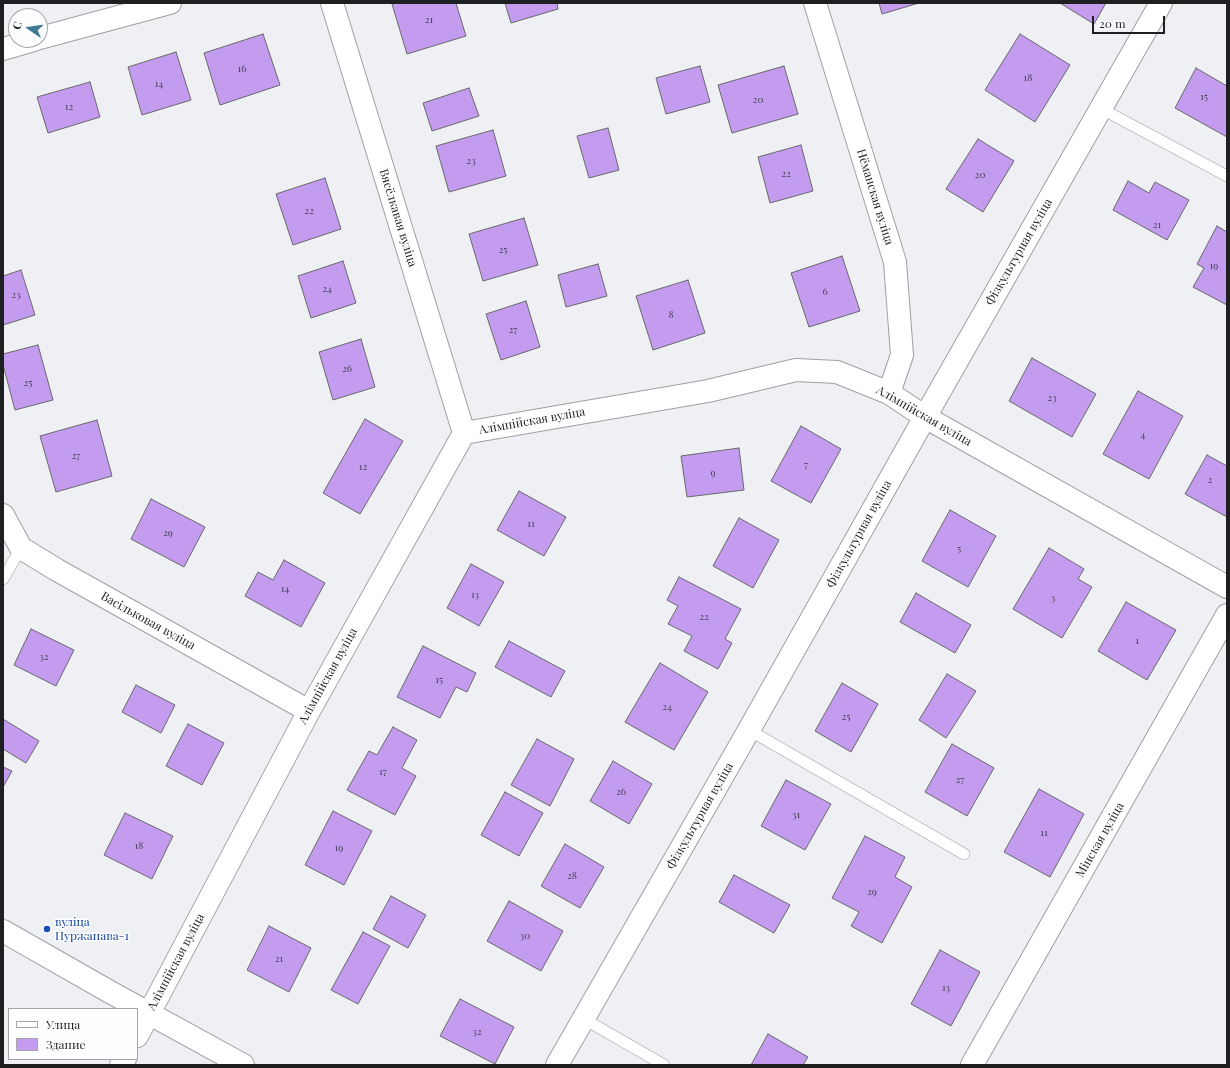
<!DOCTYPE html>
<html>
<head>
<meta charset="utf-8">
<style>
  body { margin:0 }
  #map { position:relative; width:1230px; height:1068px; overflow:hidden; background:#eff0f4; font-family:"Playfair Display",serif }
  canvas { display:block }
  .frame { position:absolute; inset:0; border:4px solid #1e1f20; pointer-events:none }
  .legend { position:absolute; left:8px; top:1008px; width:130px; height:52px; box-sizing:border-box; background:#fdfeff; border:1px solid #a4a5a6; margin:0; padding:5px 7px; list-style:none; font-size:12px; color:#1e1f20 }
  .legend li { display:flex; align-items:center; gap:8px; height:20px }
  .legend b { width:20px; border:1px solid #a4a5a6 }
  .north { position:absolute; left:8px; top:8px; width:40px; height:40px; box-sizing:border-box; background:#fdfeff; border:1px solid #a4a5a6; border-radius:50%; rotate:283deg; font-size:11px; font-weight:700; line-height:16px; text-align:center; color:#1e1f20 }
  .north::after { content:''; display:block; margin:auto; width:14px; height:18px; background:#3f7a92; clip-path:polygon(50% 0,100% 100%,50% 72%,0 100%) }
  .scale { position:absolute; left:1092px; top:16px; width:73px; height:18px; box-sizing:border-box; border:2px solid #1e1f20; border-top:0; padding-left:5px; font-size:12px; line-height:14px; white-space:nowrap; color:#1e1f20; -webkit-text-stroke:3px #fdfeff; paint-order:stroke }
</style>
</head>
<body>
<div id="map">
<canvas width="1230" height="1068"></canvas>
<div class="frame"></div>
<ul class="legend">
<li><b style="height:5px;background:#fff"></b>Улица</li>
<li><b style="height:11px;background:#c39cef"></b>Здание</li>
</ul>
<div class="north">С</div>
<div class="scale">20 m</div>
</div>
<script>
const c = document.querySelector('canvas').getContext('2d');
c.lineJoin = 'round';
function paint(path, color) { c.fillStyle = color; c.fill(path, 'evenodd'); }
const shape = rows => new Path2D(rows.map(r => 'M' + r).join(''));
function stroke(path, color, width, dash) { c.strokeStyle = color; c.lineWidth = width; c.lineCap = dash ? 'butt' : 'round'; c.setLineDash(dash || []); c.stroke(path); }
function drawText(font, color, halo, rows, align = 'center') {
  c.font = font + ' "Playfair Display",serif'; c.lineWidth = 3; c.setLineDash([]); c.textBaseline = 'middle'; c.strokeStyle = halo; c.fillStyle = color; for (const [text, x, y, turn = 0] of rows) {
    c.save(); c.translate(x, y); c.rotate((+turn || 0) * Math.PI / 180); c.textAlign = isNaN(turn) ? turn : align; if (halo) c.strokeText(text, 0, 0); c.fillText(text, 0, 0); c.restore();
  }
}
const building = shape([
  [396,3,456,3,466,36,407,54,392,4,396,3],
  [505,3,557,3,558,9,511,23,505,3],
  [879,3,919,3,882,14,879,3],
  [1060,3,1106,3,1094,24,1060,3],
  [263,34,280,85,220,105,204,53,263,34],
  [1020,34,1070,65,1035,122,985,90,1020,34],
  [176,52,191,100,142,115,128,67,176,52],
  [700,66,710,102,666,114,656,78,700,66],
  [784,66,798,114,732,133,718,85,784,66],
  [1196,68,1227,86,1227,137,1175,108,1196,68],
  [90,82,100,117,48,133,37,97,90,82],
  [469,88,479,116,432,131,423,103,469,88],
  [608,128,619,170,589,178,577,136,608,128],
  [493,130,506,176,449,192,436,146,493,130],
  [978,139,1014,161,983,212,946,189,978,139],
  [801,145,813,191,770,203,758,157,801,145],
  [325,178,341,229,293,245,276,194,325,178],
  [1128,181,1149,193,1155,182,1189,200,1167,240,1113,210,1128,181],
  [524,218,538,265,483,281,469,234,524,218],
  [1217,226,1227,232,1227,305,1193,287,1204,268,1197,264,1217,226],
  [842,256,860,311,809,327,791,273,842,256],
  [343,261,356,303,311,318,298,276,343,261],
  [598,264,607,296,566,307,558,275,598,264],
  [21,270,35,315,3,325,3,276,21,270],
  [688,280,705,333,653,350,636,296,688,280],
  [526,301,540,347,501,360,486,314,526,301],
  [361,339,375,387,333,400,319,352,361,339],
  [38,345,53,400,15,410,3,365,3,354,38,345],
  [1032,358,1096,394,1072,437,1009,401,1032,358],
  [1138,391,1183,416,1149,479,1103,454,1138,391],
  [365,419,403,441,360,514,323,493,365,419],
  [97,420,112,476,56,492,40,436,97,420],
  [801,426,841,449,811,503,771,481,801,426],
  [739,448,744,490,687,497,681,456,739,448],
  [1207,455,1227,466,1227,517,1185,494,1207,455],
  [519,491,566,517,544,556,497,530,519,491],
  [151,499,205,527,184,567,131,539,151,499],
  [950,510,996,536,968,587,922,561,950,510],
  [739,518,779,540,753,588,713,566,739,518],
  [1049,548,1084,569,1078,579,1092,587,1062,638,1013,609,1049,548],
  [284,560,325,583,301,627,245,596,258,572,273,580,284,560],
  [471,564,504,582,479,626,447,608,471,564],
  [679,577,741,609,725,639,732,643,718,669,684,651,692,636,668,624,678,606,667,600,679,577],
  [916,593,971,625,955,653,900,622,916,593],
  [1126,602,1176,630,1147,680,1098,651,1126,602],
  [31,629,74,650,56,686,14,665,31,629],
  [509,641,565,671,551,697,495,667,509,641],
  [423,646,476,673,467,692,456,687,440,718,397,697,423,646],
  [660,663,708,692,674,750,625,722,660,663],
  [947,674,976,691,946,738,919,720,947,674],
  [842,683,878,704,851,752,815,731,842,683],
  [136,685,175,705,161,733,122,712,136,685],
  [3,719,39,741,26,763,3,749,3,719],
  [188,724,224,743,202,785,166,766,188,724],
  [393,727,417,740,402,768,416,776,395,815,347,790,369,751,377,755,393,727],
  [537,739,574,759,550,806,511,785,537,739],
  [952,744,994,768,967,816,925,792,952,744],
  [613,761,652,784,629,824,590,801,613,761],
  [3,767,12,771,3,787,3,767],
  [786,780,831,804,805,850,761,826,786,780],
  [1039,789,1084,814,1050,877,1004,852,1039,789],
  [505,792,543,813,519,856,481,835,505,792],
  [333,811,372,831,344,885,305,865,333,811],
  [125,813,173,836,152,879,104,855,125,813],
  [865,836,905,857,895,877,912,887,882,943,851,926,859,912,832,898,865,836],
  [565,844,604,867,580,908,541,886,565,844],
  [734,875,790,905,774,933,719,902,734,875],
  [391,896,426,915,408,948,373,929,391,896],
  [509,901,563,931,541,971,487,941,509,901],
  [269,926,311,948,289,992,247,970,269,926],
  [363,932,390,946,358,1004,331,990,363,932],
  [940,950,980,972,951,1026,911,1004,940,950],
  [460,999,514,1027,495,1064,440,1036,460,999],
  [768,1034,808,1057,803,1065,751,1065,768,1034]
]);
paint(building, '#c39cef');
stroke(building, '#69676a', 1);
const service = shape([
  [1100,108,1227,176],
  [3,579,21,548],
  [749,730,964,854],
  [584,1019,664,1065]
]);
const minor = shape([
  [332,3,464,433],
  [815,3,895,262,902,355,889,393],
  [40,38,170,3],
  [3,49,34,40],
  [3,515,21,548,57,570,309,711],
  [3,931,110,992,243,1065],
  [137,1036,309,711,464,433,708,391,796,370,837,372,889,393,925,417,1227,587],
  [121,1065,125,1059],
  [557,1065,749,730,925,417,1161,3],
  [972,1065,1227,615]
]);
stroke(service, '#9ea0a3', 12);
stroke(minor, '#9ea0a3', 24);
stroke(service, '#fff', 11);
stroke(minor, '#fff', 22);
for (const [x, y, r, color] of [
  [47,929,4,"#1a4fb4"]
]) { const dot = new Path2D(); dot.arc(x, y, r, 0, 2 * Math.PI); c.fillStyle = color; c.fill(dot); stroke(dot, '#fdfeff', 1.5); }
drawText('10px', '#473e54', null, [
  ["21",429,20],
  ["16",242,69],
  ["18",1028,78],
  ["14",159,84],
  ["15",1204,97],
  ["20",758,100],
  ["12",69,107],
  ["23",471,161],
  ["22",786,174],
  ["20",980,175],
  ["22",309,211],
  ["21",1157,225],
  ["25",503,250],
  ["19",1214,266],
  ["24",327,289],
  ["6",825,292],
  ["23",16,295],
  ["8",671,315],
  ["27",513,330],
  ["26",347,369],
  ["25",28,383],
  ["23",1052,398],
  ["4",1143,435],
  ["27",76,456],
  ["7",806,465],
  ["12",363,467],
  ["9",713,473],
  ["2",1210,480],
  ["11",531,524],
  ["29",168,533],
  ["5",959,549],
  ["14",285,589],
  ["13",475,595],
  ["3",1053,598],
  ["22",704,617],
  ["1",1137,641],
  ["32",44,657],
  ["15",439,680],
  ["24",667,707],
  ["25",846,717],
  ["17",383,772],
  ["27",960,780],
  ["26",621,792],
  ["31",796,815],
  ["11",1044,833],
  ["18",139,846],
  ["19",339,848],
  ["28",572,876],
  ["29",872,892],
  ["30",525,936],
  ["21",279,959],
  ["13",946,988],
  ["32",477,1032]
]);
drawText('12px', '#1e1f20', '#fdfeff', [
  ["Нёманская вуліца",875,197,73],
  ["Вясёлкавая вуліца",398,218,73],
  ["Фізкультурная вуліца",1019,252,-60],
  ["Алімпійская вуліца",924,416,30],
  ["Алімпійская вуліца",532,421,-10],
  ["Фізкультурная вуліца",859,534,-61],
  ["Васільковая вуліца",148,621,29],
  ["Алімпійская вуліца",328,676,-61],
  ["Фізкультурная вуліца",700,816,-60],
  ["Мінская вуліца",1100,840,-60],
  ["Алімпійская вуліца",176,962,-62]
]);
drawText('12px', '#164399', '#fdfeff', [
  ["вуліца",55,922],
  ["Нуржанава-1",55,936]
], 'left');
</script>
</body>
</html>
